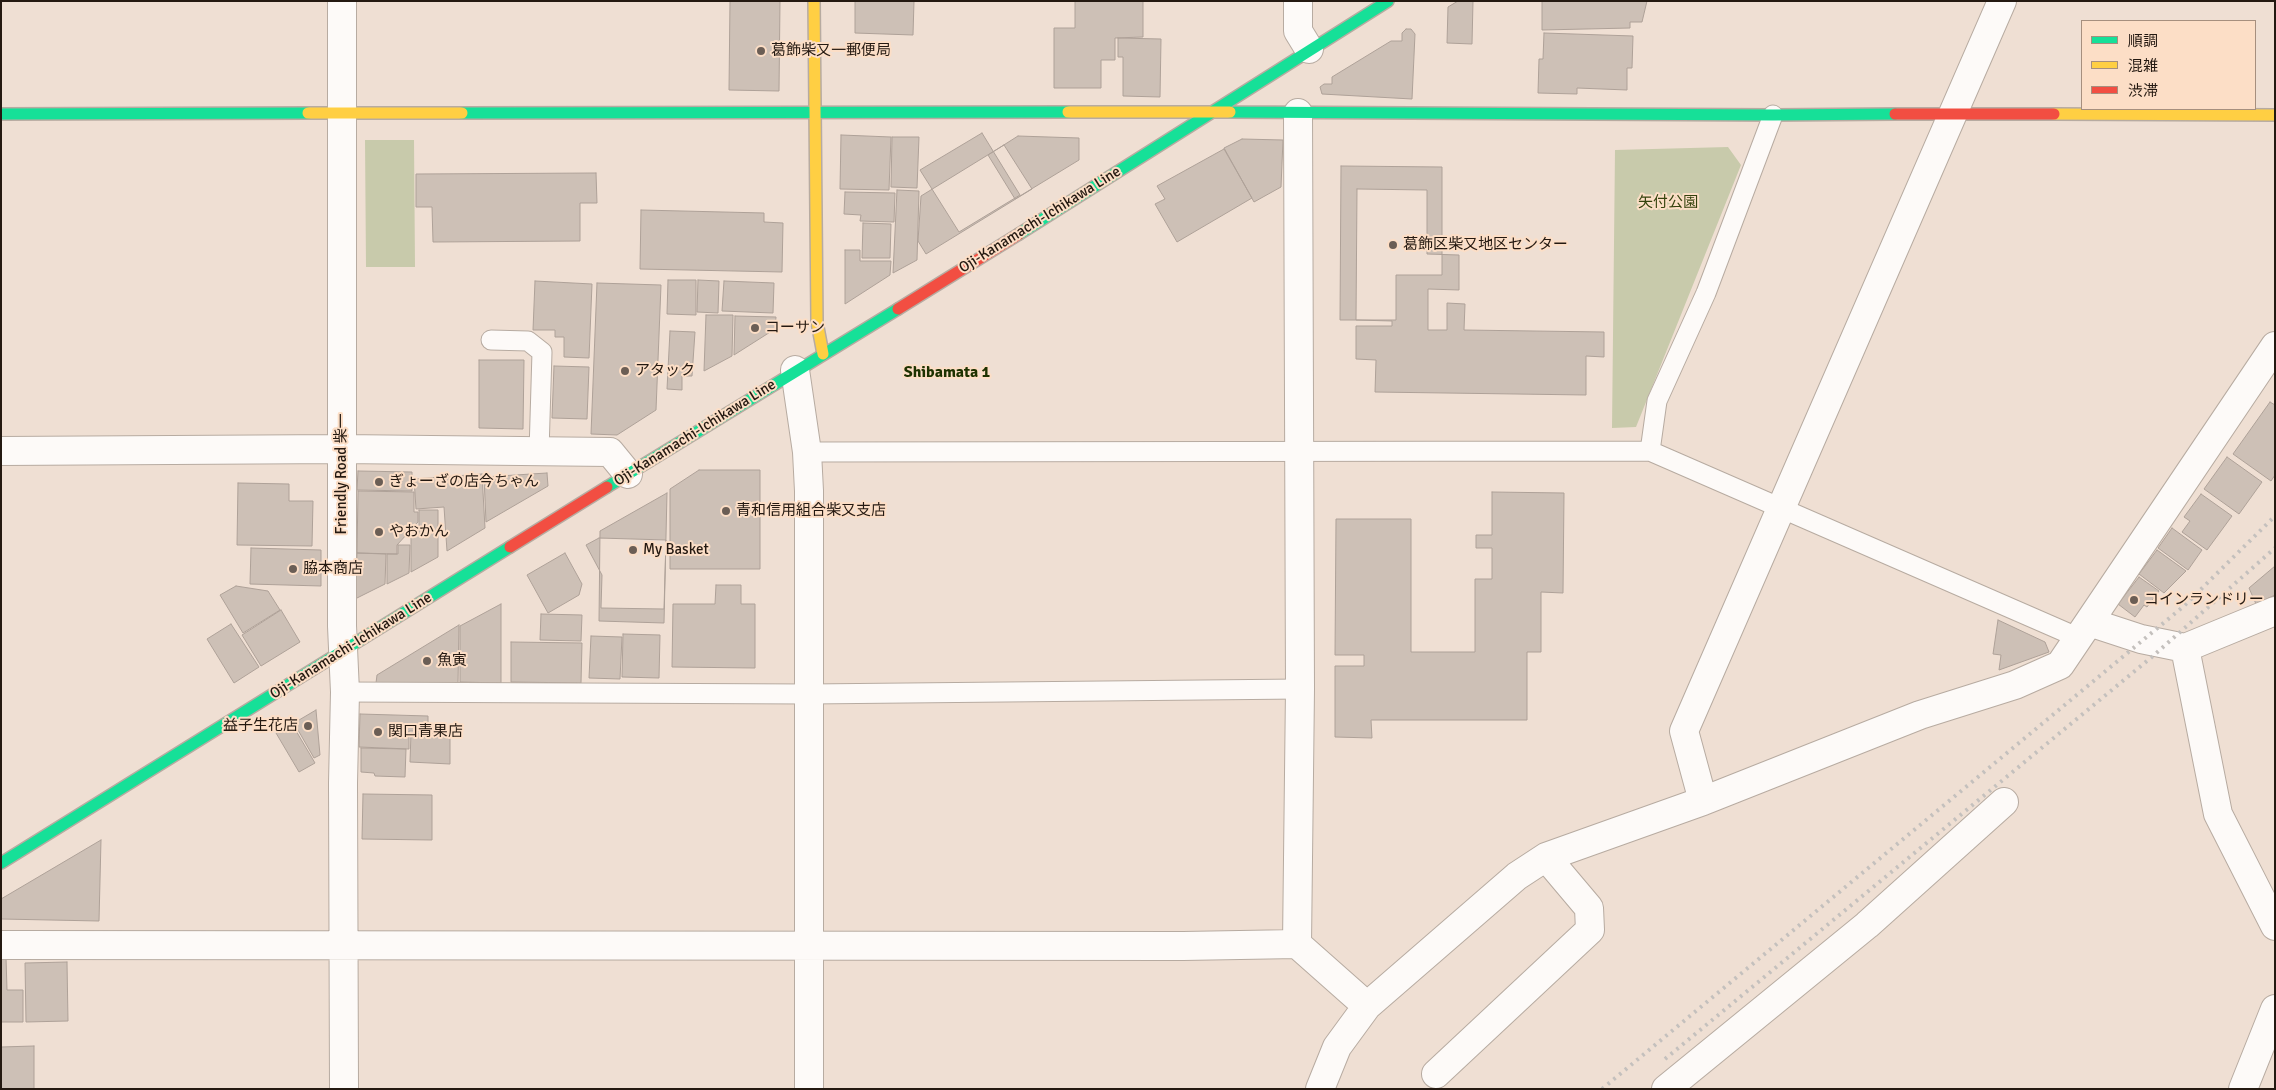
<!DOCTYPE html>
<html>
<head>
<meta charset="utf-8">
<style>
  body { margin:0 }
  #map { position:relative; width:2276px; height:1090px; overflow:hidden; background:#efdfd3; font-family:Signika,"Noto Sans JP",sans-serif }
  canvas { display:block }
  .frame { position:absolute; inset:0; border:2px solid #241911; pointer-events:none }
  .legend { position:absolute; left:2081px; top:20px; width:175px; height:90px; box-sizing:border-box; background:#fcdec6; border:1px solid #a68f7e; margin:0; padding:6px 9px; list-style:none; font-size:15px; color:#241911 }
  .legend li { display:flex; align-items:center; gap:10px; height:25px }
  .legend b { width:25px; border:1px solid #a68f7e }
</style>
</head>
<body>
<div id="map">
<canvas width="2276" height="1090"></canvas>
<div class="frame"></div>
<ul class="legend">
<li><b style="height:6px;background:#16e098"></b>順調</li>
<li><b style="height:6px;background:#ffcf43"></b>混雑</li>
<li><b style="height:6px;background:#f24e42"></b>渋滞</li>
</ul>
</div>
<script>
const c = document.querySelector('canvas').getContext('2d');
c.lineJoin = 'round';
function paint(path, color) { c.fillStyle = color; c.fill(path, 'evenodd'); }
const shape = rows => new Path2D(rows.map(r => 'M' + r).join(''));
function stroke(path, color, width, dash) { c.strokeStyle = color; c.lineWidth = width; c.lineCap = dash ? 'butt' : 'round'; c.setLineDash(dash || []); c.stroke(path); }
function drawText(font, color, halo, rows, align = 'center') {
  c.font = font + ' Signika,"Noto Sans JP",sans-serif'; c.lineWidth = 4; c.setLineDash([]); c.textBaseline = 'middle'; c.strokeStyle = halo; c.fillStyle = color; for (const [text, x, y, turn = 0] of rows) {
    c.save(); c.translate(x, y); c.rotate((+turn || 0) * Math.PI / 180); c.textAlign = isNaN(turn) ? turn : align; if (halo) c.strokeText(text, 0, 0); c.fillText(text, 0, 0); c.restore();
  }
}
paint(shape([
  [365,140,414,140,415,267,366,267],
  [1728,147,1741,165,1636,427,1612,428,1615,150]
]), '#c8caab');
const building = shape([
  [730,1,780,1,779,91,729,90,730,1],
  [855,1,914,1,913,35,855,33,855,1],
  [1075,1,1143,1,1143,37,1115,38,1115,60,1101,60,1101,88,1054,88,1054,28,1075,28,1075,1],
  [1458,1,1473,1,1472,44,1447,43,1448,7,1458,1],
  [1542,1,1647,1,1642,22,1630,22,1630,28,1542,30,1542,1],
  [1406,29,1411,29,1415,34,1412,99,1322,94,1320,87,1324,84,1332,84,1332,77,1391,41,1402,41,1402,33,1406,29],
  [1544,33,1633,36,1632,68,1627,68,1627,90,1577,88,1577,94,1538,93,1539,59,1543,59,1544,33],
  [1118,38,1161,39,1160,97,1123,96,1123,57,1118,57,1118,38],
  [982,133,1020,195,959,232,920,170,982,133],
  [841,135,891,137,889,190,840,189,841,135],
  [1018,136,1079,138,1079,160,1015,199,988,155,1018,136],
  [892,137,919,137,917,188,891,187,892,137],
  [1242,139,1283,140,1281,187,1254,202,1224,148,1242,139],
  [1004,145,1032,189,926,254,918,241,921,196,1004,145],
  [1224,149,1252,198,1177,242,1155,204,1165,199,1157,186,1224,149],
  [1341,166,1442,167,1442,275,1396,275,1396,320,1340,320,1341,166],
  [596,173,597,203,580,203,580,241,433,242,432,207,416,207,416,174,596,173],
  [1357,189,1427,190,1427,254,1459,255,1459,290,1428,289,1428,330,1447,330,1447,303,1465,304,1464,330,1604,332,1604,357,1586,356,1586,395,1375,392,1376,360,1356,359,1356,326,1392,326,1392,321,1356,320,1357,189],
  [897,190,919,191,917,260,893,273,897,190],
  [845,192,895,193,894,222,860,221,861,215,844,214,845,192],
  [641,210,764,213,764,222,783,223,782,272,640,269,641,210],
  [863,223,891,224,890,258,862,258,863,223],
  [845,250,860,250,860,261,891,261,890,275,845,304,845,250],
  [668,280,696,280,696,315,667,314,668,280],
  [698,280,719,281,718,313,697,312,698,280],
  [535,281,592,284,589,358,564,357,564,337,555,337,555,330,533,330,535,281],
  [724,281,774,283,773,313,722,311,724,281],
  [597,283,661,285,656,410,617,435,591,434,597,283],
  [706,315,733,315,732,356,704,371,706,315],
  [735,316,776,317,775,329,734,355,735,316],
  [670,331,695,332,692,376,682,376,682,390,667,389,670,331],
  [479,360,524,360,523,429,479,428,479,360],
  [554,366,589,367,587,419,552,418,554,366],
  [2270,402,2275,405,2275,475,2271,481,2233,454,2270,402],
  [2227,457,2262,482,2239,514,2204,489,2227,457],
  [699,470,760,470,760,569,670,569,670,489,699,470],
  [358,471,412,472,412,491,357,490,358,471],
  [547,473,548,486,486,522,484,477,547,473],
  [482,474,485,528,447,551,444,507,416,509,414,479,482,474],
  [238,483,289,484,289,501,313,501,312,546,237,545,238,483],
  [358,491,414,492,414,512,418,512,418,522,397,545,397,554,357,553,358,491],
  [1492,492,1564,493,1563,593,1541,592,1541,652,1527,652,1527,720,1371,720,1372,738,1335,737,1335,666,1364,666,1364,655,1335,655,1336,519,1411,519,1411,652,1475,652,1475,579,1492,579,1492,548,1476,548,1476,535,1492,535,1492,492],
  [667,493,664,623,599,621,600,531,667,493],
  [2201,494,2232,516,2207,550,2182,532,2190,521,2184,517,2201,494],
  [419,510,438,510,438,557,411,572,411,532,419,532,419,510],
  [2172,528,2202,550,2188,570,2158,548,2172,528],
  [599,538,666,540,664,609,601,608,602,575,586,545,599,538],
  [398,545,410,545,409,573,387,584,387,554,398,554,398,545],
  [251,548,321,550,321,586,250,584,251,548],
  [2157,550,2186,571,2164,593,2139,574,2157,550],
  [357,553,386,554,385,584,355,599,357,553],
  [565,553,582,584,579,595,548,613,527,575,565,553],
  [2275,566,2275,595,2256,604,2249,588,2275,566],
  [2139,577,2159,591,2147,607,2144,605,2135,617,2118,604,2139,577],
  [716,585,741,585,741,604,755,604,755,668,672,667,673,604,715,604,716,585],
  [236,586,268,591,280,610,243,633,220,595,236,586],
  [501,604,501,683,460,682,460,626,501,604],
  [281,610,300,642,261,666,242,635,281,610],
  [541,614,582,615,581,641,540,640,541,614],
  [1998,620,2045,642,2049,652,1999,670,2001,655,1993,654,1998,620],
  [231,624,259,667,234,683,207,639,231,624],
  [459,625,458,684,376,683,377,675,459,625],
  [623,634,660,635,659,678,622,677,623,634],
  [591,636,622,637,620,679,589,678,591,636],
  [511,642,582,643,581,683,511,682,511,642],
  [316,710,320,755,314,758,294,723,316,710],
  [360,714,428,716,428,731,409,731,409,749,359,747,360,714],
  [292,724,315,763,299,772,276,733,292,724],
  [411,733,450,734,450,764,410,762,411,733],
  [361,748,406,749,405,777,375,776,374,773,361,772,361,748],
  [363,794,432,795,432,840,362,839,363,794],
  [101,840,99,921,1,919,1,899,101,840],
  [1,957,6,957,7,990,23,990,23,1022,1,1022,1,957],
  [67,962,68,1021,26,1022,25,963,67,962],
  [34,1046,34,1089,1,1089,1,1047,34,1046]
]);
paint(building, '#cdc0b6');
stroke(building, '#aea198', 1);
const lane = shape([
  [491,340,528,341,542,352,539,452],
  [1650,451,1657,401,1706,293,1773,115],
  [807,452,1650,451,2079,638],
  [345,692,809,694,1300,689]
]);
const street = shape([
  [342,1,342,626,345,692,343,783,344,1089],
  [1298,1,1298,31,1309,49],
  [795,370,807,452,809,491,809,1089],
  [1,451,342,449,610,452,628,474],
  [2275,611,2185,648,2218,814,2275,926],
  [2185,648,2141,639,2089,622,2275,346],
  [1703,801,1684,731,2002,1],
  [1297,944,1300,689,1298,113],
  [1,945,1183,946,1297,944,1367,1006],
  [1436,1074,1590,930,1589,908,1546,857],
  [1320,1089,1337,1047,1367,1006,1517,876,1546,857,1703,801,1920,715,2015,685,2060,665,2089,622],
  [1666,1089,1867,925,2004,802],
  [2243,1089,2275,1009]
]);
const fast = shape([
  [1230,112,1773,115,1895,114],
  [462,113,1068,112],
  [1,114,308,113],
  [1019,234,1388,1],
  [607,487,898,309],
  [1,863,510,547]
]);
const slow = shape([
  [814,1,817,322,823,354],
  [1068,112,1230,112],
  [308,113,462,113],
  [2054,114,2275,115]
]);
const jam = shape([
  [1895,114,2054,114],
  [898,309,1019,234],
  [510,547,607,487]
]);
stroke(lane, '#b7aba1', 21);
stroke(street, '#b7aba1', 30);
stroke(fast, '#b7aba1', 14);
stroke(slow, '#b7aba1', 14);
stroke(jam, '#b7aba1', 14);
stroke(lane, '#fdfaf8', 19);
stroke(street, '#fdfaf8', 28);
stroke(fast, '#16e098', 11);
stroke(slow, '#ffcf43', 11);
stroke(jam, '#f24e42', 11);
stroke(shape([
  [1665,1059,2153,656,2275,548],
  [1602,1089,2184,606,2275,516]
]), '#c4c0bd', 4, [2.5, 5]);
for (const [x, y, r, color] of [
  [761,51,5,"#6b5e55"],
  [1393,245,5,"#6b5e55"],
  [755,328,5,"#6b5e55"],
  [625,371,5,"#6b5e55"],
  [379,482,5,"#6b5e55"],
  [726,511,5,"#6b5e55"],
  [379,532,5,"#6b5e55"],
  [633,550,5,"#6b5e55"],
  [293,569,5,"#6b5e55"],
  [2134,600,5,"#6b5e55"],
  [427,661,5,"#6b5e55"],
  [308,726,5,"#6b5e55"],
  [378,732,5,"#6b5e55"]
]) { const dot = new Path2D(); dot.arc(x, y, r, 0, 2 * Math.PI); c.fillStyle = color; c.fill(dot); stroke(dot, '#fcdec6', 2); }
drawText('15px', '#241911', '#fcdec6', [
  ["葛飾柴又一郵便局",771,51],
  ["葛飾区柴又地区センター",1403,245],
  ["コーサン",765,328],
  ["アタック",635,371],
  ["ぎょーざの店今ちゃん",389,482],
  ["青和信用組合柴又支店",736,511],
  ["やおかん",389,532],
  ["My Basket",643,550],
  ["脇本商店",303,569],
  ["コインランドリー",2144,600],
  ["魚寅",437,661],
  ["益子生花店",298,726,"right"],
  ["関口青果店",388,732]
], 'left');
drawText('15px', '#34420d', '#fcdec6', [
  ["矢付公園",1668,203]
]);
drawText('15px', '#241911', '#fcdec6', [
  ["Oji-Kanamachi-Ichikawa Line",1040,220,-32],
  ["Oji-Kanamachi-Ichikawa Line",695,433,-32],
  ["Friendly Road 柴一",342,474,-90],
  ["Oji-Kanamachi-Ichikawa Line",351,646,-32]
]);
drawText('bold 16px', '#1e3200', '#fcdec6', [
  ["Shibamata 1",947,373]
]);
</script>
</body>
</html>
